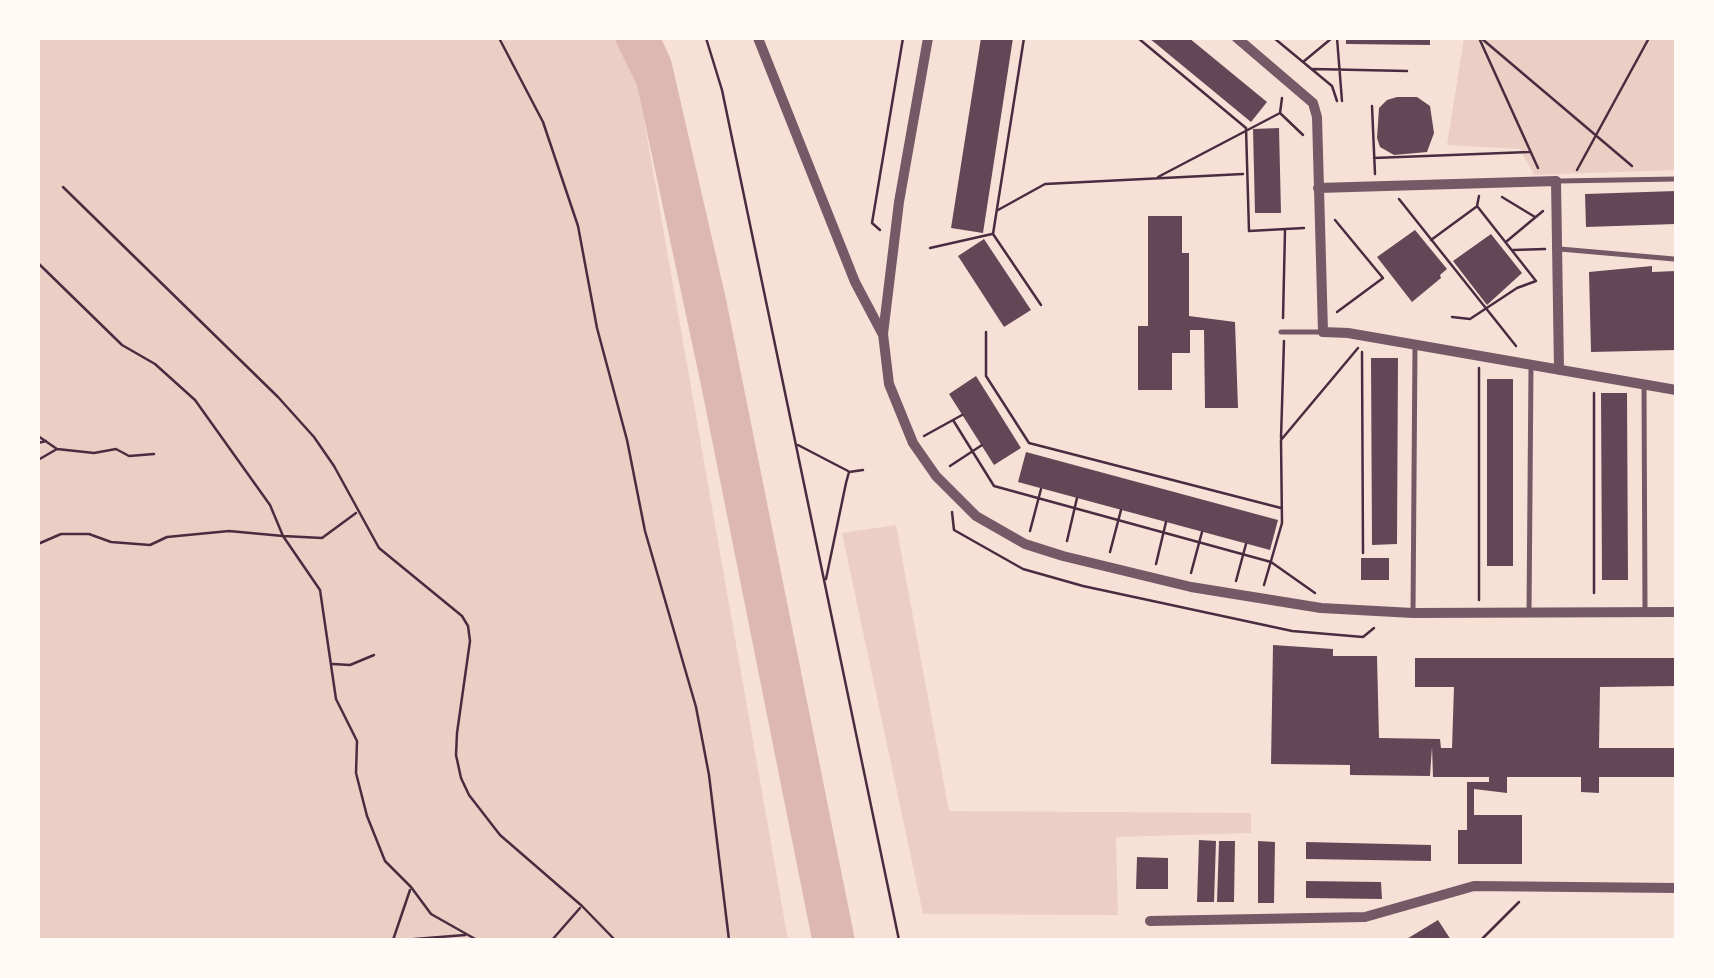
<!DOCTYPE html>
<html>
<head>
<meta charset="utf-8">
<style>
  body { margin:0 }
  #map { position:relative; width:1714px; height:978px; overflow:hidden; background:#f7e1d7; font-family:Figtree,sans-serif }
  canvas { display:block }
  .frame { position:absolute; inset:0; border:40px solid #fffaf5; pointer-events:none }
</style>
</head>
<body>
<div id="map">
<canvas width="1714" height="978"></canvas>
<div class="frame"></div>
</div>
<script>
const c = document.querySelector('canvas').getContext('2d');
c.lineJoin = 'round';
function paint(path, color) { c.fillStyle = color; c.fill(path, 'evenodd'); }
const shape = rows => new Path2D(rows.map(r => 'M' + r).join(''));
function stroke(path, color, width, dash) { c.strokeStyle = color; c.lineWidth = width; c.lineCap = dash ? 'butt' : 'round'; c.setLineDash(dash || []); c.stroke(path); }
paint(shape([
  [38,38,617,38,635,68,788,940,38,940],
  [1464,38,1676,38,1676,170,1534,175,1520,149,1447,145],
  [896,525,949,811,1251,813,1251,833,1116,837,1118,915,923,914,842,533]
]), '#ebcfc5');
paint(shape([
  [614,38,661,38,671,60,726,299,855,940,812,940,702,390,637,85]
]), '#dcb8b0');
paint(shape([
  [981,38,1013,38,983,233,951,228],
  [1149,38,1189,38,1267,102,1251,122],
  [1346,38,1430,38,1430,45,1346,44],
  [1397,97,1417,97,1430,106,1434,133,1427,152,1394,155,1380,147,1377,138,1379,108,1387,100],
  [1279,128,1281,213,1255,213,1253,129],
  [1676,191,1676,224,1586,227,1585,194],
  [1148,216,1182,216,1182,253,1189,253,1189,316,1235,322,1238,408,1205,408,1204,330,1190,330,1190,353,1172,353,1172,390,1138,390,1138,326,1148,326],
  [1415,230,1447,269,1440,275,1441,278,1412,302,1377,257],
  [1491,234,1522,273,1487,305,1453,261],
  [984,239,1031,310,1004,327,958,256],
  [1652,266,1652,272,1676,271,1676,350,1591,352,1589,272],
  [1371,358,1398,358,1397,544,1372,545],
  [976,376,1021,448,994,465,949,394],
  [1487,379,1513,379,1513,566,1487,566],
  [1601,393,1627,393,1628,580,1602,580],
  [1026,452,1278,520,1270,550,1018,482],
  [1361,558,1389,558,1389,580,1361,580],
  [1273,645,1333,649,1333,656,1377,656,1379,738,1440,739,1441,748,1452,748,1454,687,1415,687,1415,658,1675,658,1675,686,1600,687,1599,748,1674,748,1674,777,1599,777,1599,793,1581,792,1581,777,1507,777,1507,793,1474,789,1474,815,1522,815,1522,864,1458,864,1458,830,1467,830,1467,782,1489,782,1489,777,1433,777,1432,747,1430,776,1350,775,1350,765,1271,764],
  [1199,840,1216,841,1214,902,1197,902],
  [1219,841,1235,841,1234,902,1217,902],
  [1258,841,1275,842,1274,903,1258,903],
  [1306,842,1431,845,1431,861,1306,859],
  [1137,857,1168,858,1168,889,1136,889],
  [1306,881,1381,882,1382,899,1306,898],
  [1438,920,1451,940,1405,940]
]), '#644757');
stroke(shape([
  [499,38,543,122,578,226,597,328,627,440,645,531,696,707,709,775,729,940],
  [706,38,722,90,899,940],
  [1024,38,993,234,1041,305],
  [1138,38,1246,128,1249,231,1304,228],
  [1274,38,1332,86,1337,101],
  [1337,38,1342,101],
  [1479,38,1538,168],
  [1481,38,1632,166],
  [1303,62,1332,38],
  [1313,69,1407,71],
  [1282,98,1280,113,1303,135],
  [1372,106,1375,174],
  [1374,158,1529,152],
  [1577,170,1649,38],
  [1158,177,1280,113],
  [63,187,278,397,314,437,334,466,379,548,462,616,468,626,470,641,457,733,456,755,461,778,469,795,500,835,582,906,615,940],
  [1502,197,1535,217],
  [1399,199,1516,346],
  [998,210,1045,184,1243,174],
  [1335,220,1383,278,1337,312],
  [880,230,872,223,903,38],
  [1431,240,1476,207],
  [1507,241,1543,211],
  [930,248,992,234],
  [1513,250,1545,249],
  [38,263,122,345,155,364,195,400,270,505,283,536,322,538,356,513],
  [1452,317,1470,319,1517,288,1536,281,1477,206,1479,196],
  [1283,318,1285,231],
  [986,332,986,376,1029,443,1281,508],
  [1362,352,1363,553],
  [953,420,994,486,1271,562,1315,593],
  [38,436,57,449,38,460],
  [924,436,962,415],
  [1281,438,1284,341],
  [38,443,46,441],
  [798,445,848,471],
  [57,449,94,453,116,449,129,456,154,454],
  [950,466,982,445],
  [952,512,954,530,1023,569,1083,586,1292,631,1363,637,1374,628],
  [1030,531,1041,489],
  [1067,541,1077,498],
  [38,544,61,534,89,534,111,542,150,545,167,537,229,531,283,536,320,590,336,699,357,741,356,773,367,816,385,861,411,887,431,914,477,940],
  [1110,552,1121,510],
  [1156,564,1166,522],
  [1191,573,1202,532],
  [826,579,846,483,849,472,863,470],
  [1236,581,1246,544],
  [1264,585,1282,523,1281,440,1358,348],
  [1594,593,1594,393],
  [1479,600,1479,368],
  [333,664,350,665,374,655],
  [393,940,410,890],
  [402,940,465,935],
  [552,940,580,908],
  [1481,940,1519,902]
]), '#4a2c40', 2.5);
stroke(shape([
  [1559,181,1676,179],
  [1560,249,1674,259],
  [1281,332,1323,332],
  [1644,385,1645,609],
  [1413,613,1415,346],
  [1529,613,1531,366]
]), '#755966', 5);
stroke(shape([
  [758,38,855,282,882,333],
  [928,38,899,202,883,334,889,384,913,443,936,476,976,516,1025,544,1063,556,1191,587,1321,608,1413,613,1676,612],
  [1237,38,1313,103,1317,117,1323,332,1348,333,1676,390],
  [1318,188,1556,181,1559,370],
  [1150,921,1365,917,1474,886,1676,888]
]), '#755966', 10);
</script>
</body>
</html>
